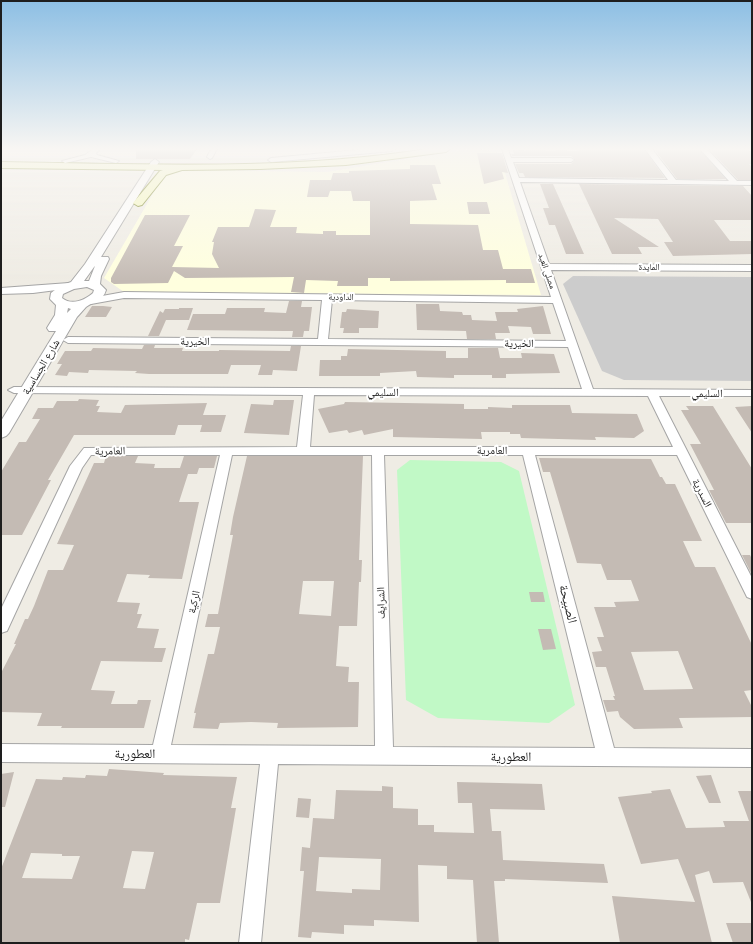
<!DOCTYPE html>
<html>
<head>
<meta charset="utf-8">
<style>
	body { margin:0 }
	#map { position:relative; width:753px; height:944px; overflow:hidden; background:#efece4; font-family:Lato,sans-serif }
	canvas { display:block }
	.frame { position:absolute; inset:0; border:2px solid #1e1e1e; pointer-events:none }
</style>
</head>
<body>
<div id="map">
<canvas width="753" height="944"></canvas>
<div class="frame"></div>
</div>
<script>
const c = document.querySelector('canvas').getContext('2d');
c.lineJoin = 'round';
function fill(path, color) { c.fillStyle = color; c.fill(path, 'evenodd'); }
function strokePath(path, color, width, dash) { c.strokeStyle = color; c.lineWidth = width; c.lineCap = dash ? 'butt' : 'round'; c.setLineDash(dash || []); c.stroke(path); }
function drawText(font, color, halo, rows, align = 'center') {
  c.font = font + ' Lato,"Noto Naskh Arabic",sans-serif'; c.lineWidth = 4; c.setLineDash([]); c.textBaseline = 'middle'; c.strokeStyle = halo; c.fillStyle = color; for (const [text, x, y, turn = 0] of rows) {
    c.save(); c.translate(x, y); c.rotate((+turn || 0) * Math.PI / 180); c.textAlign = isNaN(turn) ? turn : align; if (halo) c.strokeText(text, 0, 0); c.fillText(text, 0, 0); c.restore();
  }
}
fill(new Path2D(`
	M470,149H480L499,153L541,295L124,292L104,278L165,173L174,170L327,172Z`), '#ffffde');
fill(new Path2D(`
	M573,276L752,277V381L624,380L602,371L563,284Z`), '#ccc');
fill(new Path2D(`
	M410,460L501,462L519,471L575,705L549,723L438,718L406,700L397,470Z`), '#c1f9c6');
fill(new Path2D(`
	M136,149H197L190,159H136Z
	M577,149H644L665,178L525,177L523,173H519L515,164H571L575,160L571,156H512L511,154H514L513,150L579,151Z
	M654,149H699L726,179H677Z
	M709,149H744L752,152V164H749L752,167V180H738Z
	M477,153H502L508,173L502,172L504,179L484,184Z
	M410,165H435L441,184H432L437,200L410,201V224L478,225L483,250H498L503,269H531L535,283H506V280L390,281V278H368V286H337L338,281L306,280L304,293L291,292L294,277L185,278L174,271L168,283L114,284L111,282V278L145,215H190L174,246H183L172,267L219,268L212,254L214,242H212L218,227H249L255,209L276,210L270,227H297L296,233L323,234V231H336V235H370V201H353L351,191H330L328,197H307L310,180H331L333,173H349V171L410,169Z
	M540,184H553L584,254H566L555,225H549L547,219L543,208H549Z
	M579,184L743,186L752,196V220H714L730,241H752V254L673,256L664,242H673L658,219L614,218L659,247H638L642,254H612Z
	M467,202H487L490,214H469Z
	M289,301H302L301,307H312L309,331H304L303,337H292L293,331H284L187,330L193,314H225L227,308H265L264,312L286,313Z
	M416,304H439L440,311L462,312L463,315H471L472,320L497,321L495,312H518L517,309L543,306L551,334H533L531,327L508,326L510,333H495L496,339H467L466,331L417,330Z
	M92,306H103L112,307L106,317H85Z
	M179,308H193L189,320H166L159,336H148L160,311L163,313L165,309H179Z
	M347,309L379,311L378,328H359V333H343L344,328H340L342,312H346Z
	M144,345H155L154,348H183L182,351H219V350L290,351L291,346H301L297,371L273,370L272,375H258L261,365H231L228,374H149L135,373L137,371L89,370L88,373L69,372L67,376L55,375L62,364H57L65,351H91L93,348L142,349Z
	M468,348H498L500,358H522L521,353L554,354L560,373L506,374V378H492V375H454V378L417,377L416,371L380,373V376H319L320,360H341V356H347L348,349L446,351V358H468Z
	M79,399L99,400L96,406H100L97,412L121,413L125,405L207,403L203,415H226L221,432H200L202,425H178L175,435H74L48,480H51L22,535H1V472L19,442H26L40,419H32L38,408H53L57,401H78Z
	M274,400H294L289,435L244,433L251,404L273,405Z
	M345,402L464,404V409H488V407L512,408V405H570L572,413L637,414L644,431L634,438L595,437L596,440L521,438L520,434H510V432H481L482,439L393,437V429L364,435L362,430L349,433L347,430L329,433L318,409L344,404Z
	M686,406H713L752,469V523H726L709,490H714L690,444H701L681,410H689Z
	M752,406V433L735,407Z
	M106,456H138L135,463L155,464L154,468H180L184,456H217L214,468H199L197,474H188L179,502H199L182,579L148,578L150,575L127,574L117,602L140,603L137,614H142L137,628L159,629L154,648H166L162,662L101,661L91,690L115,691L111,704H137L138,700H151L144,728H61L62,726H37L42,713L1,712V673L16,644H14L25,619H28L34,606L48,570H63L74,545L57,544L94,463H104Z
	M247,456H363L359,560H362L361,582H359L357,626H339L336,666L349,667L348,682H359L358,727L277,728L278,723L251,722L220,723L218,729L193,728L196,713H194L208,654H214L220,627H205L208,614H218L233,535H230L233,517ZM303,581H334L331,616L299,614Z
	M539,458L651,459L660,477H662L666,484H675L702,541H683L695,567H715L752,645V690L744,691L752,707V717L679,718L683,728L634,729L620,717L618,711L607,712L603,700H615L613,696H615L606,667H596L592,652L602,651L597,637H604L594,607H616L614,602L639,601L631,580H607L601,564L577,563L550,472H543ZM678,651L693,689L644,690L631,652Z
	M742,555H750L752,559V575Z
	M529,592H543L545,602H531Z
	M538,629H551L556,649L543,650Z
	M109,769L164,773L163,775L237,777L231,808H236L220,903H197L189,940L185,939V943H1V869L36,779L62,780L63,777L85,778L86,775L107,776ZM132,851L154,852L145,889L123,888ZM31,853L62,854V856H80L72,879L22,878Z
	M14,772L5,807H1V774Z
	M711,775L721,803H709L696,776Z
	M457,782L542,784L545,810L490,809L492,831H501L503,860L604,864L608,883L505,879V881H494L499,943H477L473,880L447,879V866L418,865L419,922L374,920V926L344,925V934L312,932L311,938L298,937L304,871H300L302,847L310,848L313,818L334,819L336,790L382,791V786L393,787V808L418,809V825H434V832L474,833L472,803H458ZM319,857L381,859L380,890L352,889V893L316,891Z
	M670,789L686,828L725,827L723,821H749L738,791H752V902H751L743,882L713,883L709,871L695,875L712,943H620L612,896L695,902L678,859L641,864L618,797L652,793L651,791Z
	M298,798L311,799L309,818L296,817Z
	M726,923H752V943H733Z`), '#c4bbb4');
const minor = new Path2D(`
	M93,149H100L96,153L97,155L119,161L116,163L91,157L65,163L62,161L85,155Z
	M211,149H217L212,158L210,159L207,157Z
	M368,149H395L392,151L271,162L268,160L271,158Z
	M502,149H508L511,158H571L574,160L571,162H513L519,178L668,180L645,149H652L676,180L729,181L700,149H707L737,181H752V185L520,182L549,264L752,265V271L551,270L593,389L752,390V396H659L752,578V599L747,597L677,455H535L614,748L752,749V767L278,764L261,943H239L260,764L1,762V744L153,745L220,455H91L82,468L7,631L1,633V609L70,466L84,448L297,447L303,395L14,393L8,390L14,387L582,389L568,347L68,343L63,340L68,337L318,339L322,300L124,298L91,304L86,301L91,298L124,292L551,297ZM332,300L553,303L566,341L328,339ZM314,395L648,396L673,447H310ZM232,455H372L375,746L171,745ZM384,455H523L595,748L393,747Z
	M69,283L74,286L72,288L33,293L1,294V288Z`);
const tertiary = new Path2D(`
	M155,159L159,162L101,257H108L109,259L101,276L100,284L106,290C103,301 94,301 86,307C83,310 80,314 77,317L9,433L6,436L1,438V421L56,331H49L47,328L55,315L56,305L50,299L51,293L60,286L71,282L85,264L151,162ZM95,266L89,281H84L94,267ZM87,287L94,290L93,293C85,300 72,306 62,298L63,294L74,289ZM68,308L71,309L67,313Z`);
const secondary = new Path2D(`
	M427,149H450L446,152L346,165L260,169L182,170L166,175L142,205L138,206L133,203L160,171L163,170L1,168V162C143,164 287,171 427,149Z`);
strokePath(minor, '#a5a5a5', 2);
strokePath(tertiary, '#a5a5a5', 2);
strokePath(secondary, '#697505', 2);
fill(minor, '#fff');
fill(tertiary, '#fff');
fill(secondary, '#f6f9b8');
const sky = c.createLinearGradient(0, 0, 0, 281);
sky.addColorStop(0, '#8dbfe4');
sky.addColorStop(0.53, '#f8f6f3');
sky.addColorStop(1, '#f8f6f300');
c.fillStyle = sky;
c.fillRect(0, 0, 753, 281);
drawText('9px', '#1e1e1e', '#fff', [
	["المايدة",649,267],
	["مصلى العيد",547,271,71],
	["الداودية",341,297,1]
]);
drawText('11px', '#1e1e1e', '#fff', [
	["الخيرية",195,341],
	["الخيرية",519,343],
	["شارع الجساسية",41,367,-59],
	["السليمي",383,392],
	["السليمي",707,393],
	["العامرية",492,450],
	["العامرية",110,451,-1],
	["السدرية",702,493,63],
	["الركية",194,602,-78],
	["الشرايف",381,603,-91]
]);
drawText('13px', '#1e1e1e', '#fff', [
	["الصبيحة",568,604,76],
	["العطورية",135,754],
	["العطورية",511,757]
]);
</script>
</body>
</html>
